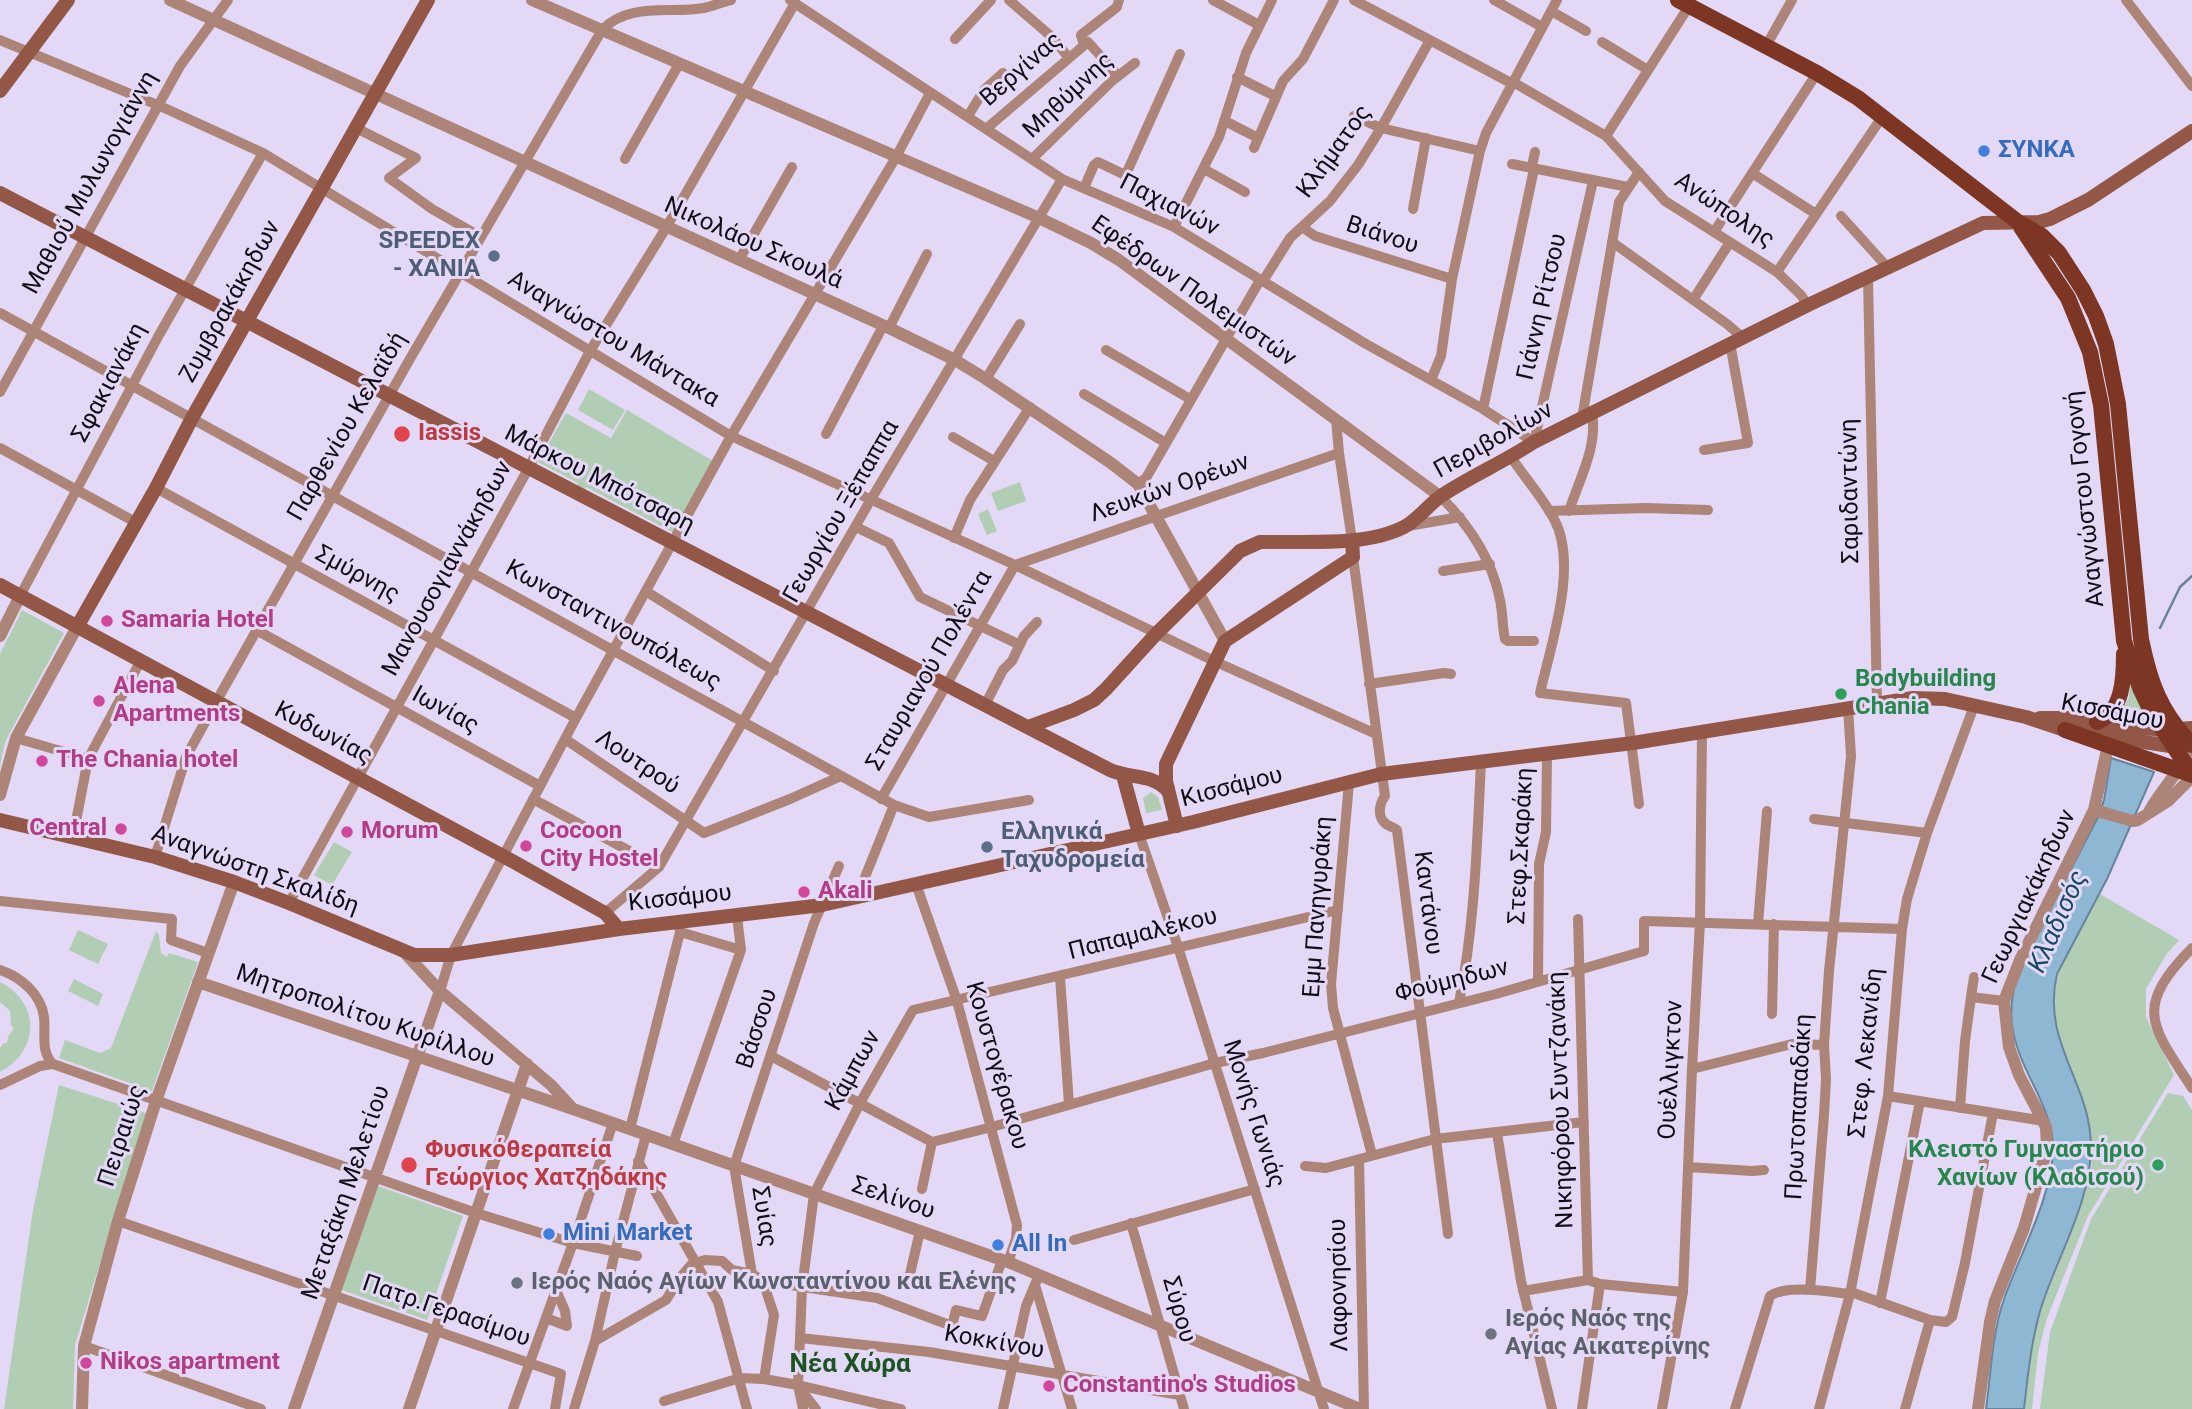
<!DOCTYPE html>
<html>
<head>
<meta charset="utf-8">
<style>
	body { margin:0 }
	canvas { display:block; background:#e3d8f5 }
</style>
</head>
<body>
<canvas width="2192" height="1409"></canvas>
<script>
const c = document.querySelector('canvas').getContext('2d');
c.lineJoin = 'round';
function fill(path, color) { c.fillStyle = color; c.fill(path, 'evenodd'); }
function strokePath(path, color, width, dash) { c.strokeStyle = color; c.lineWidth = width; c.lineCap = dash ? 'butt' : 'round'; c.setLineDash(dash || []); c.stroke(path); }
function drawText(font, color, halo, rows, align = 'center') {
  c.font = font + ' Roboto,sans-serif'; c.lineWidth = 6; c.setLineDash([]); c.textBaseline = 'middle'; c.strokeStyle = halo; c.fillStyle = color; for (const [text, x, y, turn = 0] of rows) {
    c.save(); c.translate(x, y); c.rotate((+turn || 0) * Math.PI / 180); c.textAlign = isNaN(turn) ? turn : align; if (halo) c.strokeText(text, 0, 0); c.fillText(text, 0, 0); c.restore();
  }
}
fill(new Path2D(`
	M589,389L625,410L613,430L578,410Z
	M627,410L713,461L674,533L586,487L584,491L577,487L578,483L538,462L566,413L611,438Z
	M1020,482L1026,501L998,511L991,493Z
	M988,509L997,531L987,535L978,514Z
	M22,610L64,633L5,742L0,767V654Z
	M2130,681H2132L2147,723L2119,719L2129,697Z
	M1151,792L1158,797L1162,810L1146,813L1143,798Z
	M334,842L352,852L332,885L314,875Z
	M2100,894L2179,940L2166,955L2146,989V1017L2174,1075L2088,1216L2047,1318L2038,1353L2032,1409H2025C2029,1374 2031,1338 2043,1305C2059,1260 2081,1216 2091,1169C2104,1107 2048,1052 2055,989C2057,964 2088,918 2100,894Z
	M78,930L108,944L98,964L69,950Z
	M156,931L159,935L161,953L167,957L169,953L198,962L152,1091L59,1058L65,1040L100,1053L111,1048Z
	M74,979L103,994L98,1006L68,991Z
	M0,982C41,1003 40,1051 0,1072V1048L4,1043H7L8,1037L14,1028L11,1026L10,1011L0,1002Z
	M59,1085L146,1113L75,1345L73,1409H4L33,1210Z
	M2168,1093L2183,1096L2192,1110V1409H2040L2050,1332L2091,1219Z
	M375,1185L463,1216L427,1320L339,1289Z`), '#b1ceb4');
const water = new Path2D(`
	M2111,758L2154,772L2107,879L2057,974C2041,1042 2090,1082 2091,1145C2092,1200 2057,1257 2041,1308C2031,1341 2028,1375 2024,1409H1986C1991,1373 1992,1333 2004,1299C2020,1254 2053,1195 2053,1148C2053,1127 2045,1110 2037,1092C2014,1046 2001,1017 2021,966L2099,815L2104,800Z`);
fill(water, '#8db7d3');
strokePath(water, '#68849a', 2);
strokePath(new Path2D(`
	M2160,628L2180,587L2192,576`), '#68849a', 2.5);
strokePath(new Path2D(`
	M790,0L1062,179L1174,227L1366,344L1483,409L1534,442L1593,181
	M1009,0L1053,38L1068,57
	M1213,0L1259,25
	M1354,0L1513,84
	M1494,0L1542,27
	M2126,0L2192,86
	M1551,11L1586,31
	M955,39L991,0
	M0,40L160,106L263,153L731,436L1015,565L1214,661L1376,734
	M1602,42L1648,70
	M1084,45L1081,35L1117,7L1119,0
	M1766,46L1792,0
	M1237,77L1275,96
	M1513,82L1606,136L1665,201L1777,272L1801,295L1808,305
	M968,116L984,90L1003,73
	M1354,116L1381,128L1480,151
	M1225,121L1258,138
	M356,128L416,158L389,178L432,209L481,237
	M987,128L1088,42L1114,71L1113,80
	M1606,136L1689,6
	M1254,148L1283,81L1303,59L1334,0
	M625,159L679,64
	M1032,159L1113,80L1135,63
	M1512,164L1628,187
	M1204,169L1245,192
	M1752,173L1816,214
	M1084,188L1094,165L1098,162L1123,174L1127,172L1180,54
	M1413,209L1426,138
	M1841,216L1888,268
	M1174,227L1219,137L1246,53L1272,0
	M1302,227L1315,236L1452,279
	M1714,232L1817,73
	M1612,242L1727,324L1742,337
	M739,260L792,167
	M1777,272L1882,117
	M1868,279L1877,702
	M1263,281L1290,238L1330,201L1358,165L1381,128L1430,40
	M1693,300L1730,242
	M0,313L894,805L929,817L1029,800
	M889,328L927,254
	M1106,350L1190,399
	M986,379L1020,324
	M1431,380L1441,356L1452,279L1480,151L1486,133L1557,0
	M0,392L180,66L228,0
	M1084,394L1166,443
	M1483,409L1534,169L1532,166L1535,152
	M1582,418L1619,202L1639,172
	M1336,419L1339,453L1352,540
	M826,434L883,326
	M953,437L994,461
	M0,448L137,523
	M1704,450L1748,443L1730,343
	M1511,457C1525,478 1543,498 1554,519C1579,565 1551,644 1540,693L1626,703L1639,804
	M1138,484L1146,478L1260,280
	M156,488L576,718
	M1441,497C1470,526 1492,559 1500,600C1503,613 1502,626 1505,639L1508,641H1534
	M1549,511L1646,508L1708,510
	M1569,511C1579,480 1598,447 1592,413
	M1408,526L1460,517
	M856,527L889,543L920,597L1020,645
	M954,538L970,500L1030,407
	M1353,557L1385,796C1379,804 1377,817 1386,824C1390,827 1394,827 1397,830L1448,1234
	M1015,565L1339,453
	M1443,571L1490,564
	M647,592L774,671
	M20,596L159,335L263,153
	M258,631L540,786
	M1369,684L1444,673L1451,674
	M985,705L1003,670L1012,661L1024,636L1037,622
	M16,738L88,759
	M565,739L704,833L790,799L841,776
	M1349,783L1331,984L1333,1008L1372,1155
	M533,799L659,867
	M881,799L1015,565
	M1814,819L1927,833
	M1139,834L1178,947L1324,1409
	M73,837L88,759L140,662
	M155,857L186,757L216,702L411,357L602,30C629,2 669,14 704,8C713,6 722,2 731,0
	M916,884L957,1001L1017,1225L1016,1239L1008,1262
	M867,895L865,877L894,805
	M0,901L172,919L171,940L208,953
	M289,903L528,469L590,351L666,228L795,3
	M605,913L659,867L870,501L1062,179
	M1578,919L1588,1280
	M1758,924L1767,811
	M680,932L741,950
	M2192,948C2133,1008 2151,1025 2192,1088
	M0,970C21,977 41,994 44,1017C46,1033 40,1052 53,1064
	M1060,977L1069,1104
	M1538,982L1539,864L1546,832L1547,754
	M440,991L451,955L576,718L731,436L896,157L930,93
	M1971,997L1974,977
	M1459,1003C1475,924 1477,843 1481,762
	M1772,1014L1774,924
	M771,1056L932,1142L992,1127L1215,1063L1263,1053L1496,994L1644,951V921L1902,929
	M1692,1069L1792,1044L1824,1045
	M0,1085L40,1066L53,1064L476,1213L573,1243L637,1256
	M1888,1096L2044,1121
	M1960,1108L1965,1041L1971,997L2004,1001
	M630,1129L680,932L679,922
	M1497,1133L1521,1281L1552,1409
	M673,1144L741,950L737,916
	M1359,1159L1364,1409
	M638,1161L718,1302L747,1409
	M1305,1166L1326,1168L1435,1139L1584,1122
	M1688,1167L1752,1171L1764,1170
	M922,1189L932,1142
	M118,1221L561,1374L555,1409
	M1131,1223L1184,1409
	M1074,1240L1255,1189
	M752,1274L734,1166L814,923L839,866
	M910,1274L920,1231
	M763,1281L774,1315L764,1379
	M1035,1285L1072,1409
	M1810,1290L1824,1115L1826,1079L1824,1045L1829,971L1851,756L1848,707
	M1523,1291L1588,1280L1600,1284L1683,1292
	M1851,1292L1930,1320L1946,1322L1952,1317L1965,1263L1993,1113
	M1880,1303L1920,1101
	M546,1318L567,1326L565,1311L556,1290
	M800,1338L929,1352L1180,1395
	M595,1341L666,1300L679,1279L691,1265L696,1263L705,1260L722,1261L732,1270L752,1274L763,1281L877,1298L952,1326L956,1310L982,1316L1002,1260
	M84,1346L261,1409
	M801,1390L816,1409
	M664,1401L740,1378L764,1379L798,1385L901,1409
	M513,1409L573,1243L613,1123
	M574,1409L595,1341L615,1252L646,1135
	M803,1409L798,1385L800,1338L802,1288L814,1194L860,1103L913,1010L1338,910
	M1003,1409L1026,1306L1039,1275
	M1582,1409L1600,1284
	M1662,1409L1683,1292L1692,1069L1700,922L1702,731
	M1735,1409L1770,1296C1787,1284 1830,1292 1850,1294
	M1819,1409L1850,1294L1888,1096L1902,929L1907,899L1927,833L1974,706
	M1905,1409L1930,1320`), '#ad8478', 10);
strokePath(new Path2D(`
	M170,0L889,328L955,360L986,379L1111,463L1138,484L1225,641
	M532,0L1037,217L1091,243L1119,260L1441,497
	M0,636L20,596
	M0,795L16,738L77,627
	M2094,810L2133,821L2138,820L2168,801L2192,777
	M2150,810C2162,789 2179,771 2192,750
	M404,952L440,991L551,1085L573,1109
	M198,982L573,1109L1008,1262L1360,1409
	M82,1409L84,1346L118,1221L156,1101L234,882
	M294,1409L440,991
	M409,1409L527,1064
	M1978,1409L1990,1322L1995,1301L2024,1228L2047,1149L2046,1127L2019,1075L2009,1047L2004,1001L2020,960L2094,810L2108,745`), '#ad8478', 12);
strokePath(new Path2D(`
	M0,91L68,0
	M0,193L1110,770C1130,779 1152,773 1168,791
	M0,585L514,862L605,913L619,929
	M77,627L156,488L192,418L428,0
	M2040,718H2067L2162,730L2192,728
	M1028,727L1074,710L1094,700L1106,689L1156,634L1240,551L1260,542C1303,541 1365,547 1404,527C1418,520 1428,505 1441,496C1471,476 1504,462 1534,442L1808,305L1983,223L2039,222L2050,219L2088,200L2192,131
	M1124,779L1139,834
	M0,820L155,857L234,882L289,903L414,955H451L619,929L822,905L1193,822L1381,774L1633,743L1913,698L1945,699L2026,717L2065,730L2183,748
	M1177,826L1166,781V764L1225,641L1353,557L1352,540`), '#925747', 14);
strokePath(new Path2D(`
	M1678,0L1817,73L1858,98L2018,222L2042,236L2059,253L2083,290L2096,316L2106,344L2118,404L2141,639C2150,683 2160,711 2192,745
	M2021,227L2068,298L2090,352L2101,405L2124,641L2140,688L2153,715L2192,774
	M2097,722C2123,712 2124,678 2124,654
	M2065,730L2192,775`), '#7d3624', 16);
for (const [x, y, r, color] of [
	[1984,151,7,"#3f7fe0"],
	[494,256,7,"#5c6f8a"],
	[402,434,9,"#e0444e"],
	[107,621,7,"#d1479c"],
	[1841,694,7,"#2e9e5b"],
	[99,701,7,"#d1479c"],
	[42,761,7,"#d1479c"],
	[121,829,7,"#d1479c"],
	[347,832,7,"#d1479c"],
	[526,846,7,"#d1479c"],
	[987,847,7,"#5c6f8a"],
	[804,892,7,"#d1479c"],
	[409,1165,9,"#e0444e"],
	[2158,1165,7,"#2e9e5b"],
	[549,1234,7,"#3f7fe0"],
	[998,1245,7,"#3f7fe0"],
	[517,1283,7,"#6b7280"],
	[1491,1334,7,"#6b7280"],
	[86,1363,7,"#d1479c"],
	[1049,1386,7,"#d1479c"]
]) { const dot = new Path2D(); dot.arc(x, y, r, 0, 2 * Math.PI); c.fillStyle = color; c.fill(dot); strokePath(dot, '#e3d8f5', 2.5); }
drawText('24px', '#110d16', '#e3d8f5', [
	["Βεργίνας",1022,70,-41],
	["Μηθύμνης",1069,96,-43],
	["Κλήματος",1335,152,-54],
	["Μαθιού Μυλωνογιάννη",91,183,-61],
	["Παχιανών",1169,206,27],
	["Ανώπολης",1724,211,34],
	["Βιάνου",1382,236,18],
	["Νικολάου Σκουλά",753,244,24],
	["Εφέδρων Πολεμιστών",1193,292,35],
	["Ζυμβρακάκηδων",231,302,-61],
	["Γιάννη Ρίτσου",1543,307,-77],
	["Αναγνώστου Μάντακα",613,340,31],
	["Σφακιανάκη",110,383,-62],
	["Παρθενίου Κελαϊδή",348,427,-60],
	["Περιβολίων",1494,441,-29],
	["Μάρκου Μπότσαρη",599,480,27],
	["Λευκών Ορέων",1170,489,-19],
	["Σαριδαντώνη",1851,491,-91],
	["Αναγνώστου Γογονή",2086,499,-96],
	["Γεωργίου Ξέπαππα",842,512,-60],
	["Μανουσογιαννάκηδων",448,569,-61],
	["Σμύρνης",357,575,29],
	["Κωνσταντινουπόλεως",613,626,29],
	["Σταυριανού Πολέντα",930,671,-60],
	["Ιωνίας",445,711,29],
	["Κισσάμου",2112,713,11],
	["Κυδωνίας",323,734,28],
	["Λουτρού",637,763,34],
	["Κισσάμου",1232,788,-14],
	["Στεφ.Σκαράκη",1522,846,-87],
	["Αναγνώστη Σκαλίδη",255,871,20],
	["Γεωργιακάκηδων",2030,897,-65],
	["Κισσάμου",680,899,-6],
	["Καντάνου",1427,903,83],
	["Εμμ Πανηγυράκη",1319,907,-86],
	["Παπαμαλέκου",1143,935,-14],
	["Φούμηδων",1452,982,-14],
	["Μητροπολίτου Κυρίλλου",365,1017,19],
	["Βάσσου",758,1029,-72],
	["Στεφ. Λεκανίδη",1867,1053,-84],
	["Κουστογέρακου",996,1066,74],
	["Ουέλλιγκτον",1672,1070,-87],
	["Κάμπων",854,1071,-61],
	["Νικηφόρου Συντζανάκη",1562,1100,-92],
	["Πρωτοπαπαδάκη",1800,1107,-87],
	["Μονής Γωνιάς",1253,1114,72],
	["Πειραιώς",123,1136,-72],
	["Μεταξάκη Μελετίου",347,1193,-71],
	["Σελίνου",893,1199,19],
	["Συίας",763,1217,81],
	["Λαφονησίου",1340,1285,-91],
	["Σύρου",1178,1310,74],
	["Πατρ.Γερασίμου",446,1312,19],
	["Κοκκίνου",994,1343,10]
]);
drawText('bold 24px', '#366cbe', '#e3d8f5', [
	["ΣΥΝΚΑ",1998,151],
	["Mini Market",563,1234],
	["All In",1012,1245]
], 'left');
drawText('bold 24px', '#4e5e75', '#e3d8f5', [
	["SPEEDEX",480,242],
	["- ΧΑΝΙΑ",480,270],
	["Ελληνικά",1001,833,"left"],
	["Ταχυδρομεία",1001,861,"left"]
], 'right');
drawText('bold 24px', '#be3a42', '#e3d8f5', [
	["Iassis",418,434],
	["Φυσικόθεραπεία",425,1151],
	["Γεώργιος Χατζηδάκης",425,1179]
], 'left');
drawText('bold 24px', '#b23c85', '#e3d8f5', [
	["Samaria Hotel",121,621],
	["Alena",113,687],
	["Apartments",113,715],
	["The Chania hotel",56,761],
	["Central",107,829,"right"],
	["Morum",361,832],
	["Cocoon",540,832],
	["City Hostel",540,860],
	["Akali",818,892],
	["Nikos apartment",100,1363],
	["Constantino's Studios",1063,1386]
], 'left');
drawText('bold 24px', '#27864d', '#e3d8f5', [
	["Bodybuilding",1855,680],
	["Chania",1855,708],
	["Κλειστό Γυμναστήριο",2144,1151,"right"],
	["Χανίων (Κλαδισού)",2144,1179,"right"]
], 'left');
drawText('bold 24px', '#5b616d', '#e3d8f5', [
	["Ιερός Ναός Αγίων Κωνσταντίνου και Ελένης",531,1283],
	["Ιερός Ναός της",1505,1320],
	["Αγίας Αικατερίνης",1505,1348]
], 'left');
drawText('italic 26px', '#164966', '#e3d8f5', [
	["Κλαδισός",2059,922,-66]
]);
drawText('bold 26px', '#1c5523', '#e3d8f5', [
	["Νέα Χώρα",850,1365]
]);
</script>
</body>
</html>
